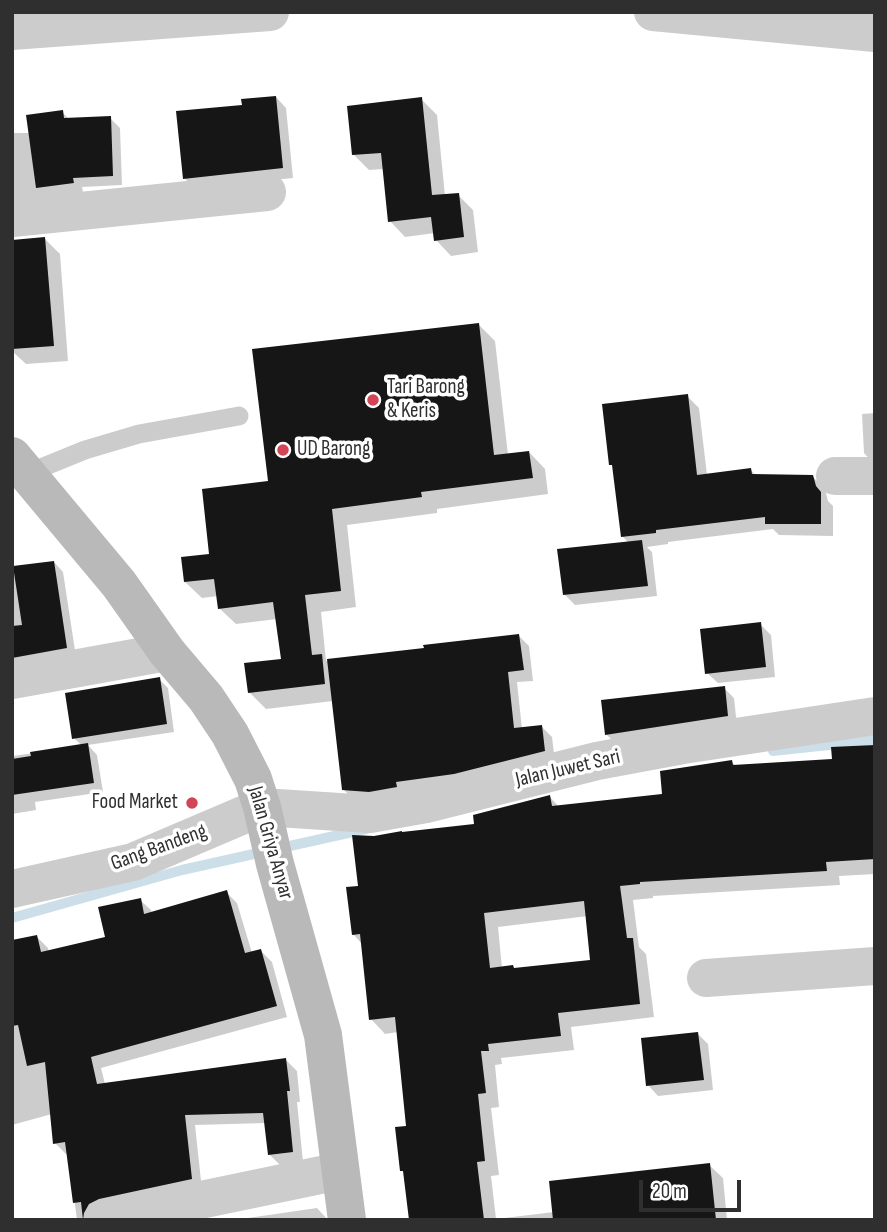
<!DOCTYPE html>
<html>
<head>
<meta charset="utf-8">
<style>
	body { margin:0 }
	#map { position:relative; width:887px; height:1232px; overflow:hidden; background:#fff; font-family:"Sofia Sans Condensed",sans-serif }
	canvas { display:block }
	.frame { position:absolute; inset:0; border:14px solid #2f2f2f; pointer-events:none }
	.scale { position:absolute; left:639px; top:1180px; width:102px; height:32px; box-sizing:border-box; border:4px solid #2f2f2f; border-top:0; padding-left:9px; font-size:21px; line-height:24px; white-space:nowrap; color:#2f2f2f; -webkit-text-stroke:5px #fff; paint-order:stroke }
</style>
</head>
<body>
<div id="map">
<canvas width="887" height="1232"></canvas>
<div class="frame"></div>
<div class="scale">20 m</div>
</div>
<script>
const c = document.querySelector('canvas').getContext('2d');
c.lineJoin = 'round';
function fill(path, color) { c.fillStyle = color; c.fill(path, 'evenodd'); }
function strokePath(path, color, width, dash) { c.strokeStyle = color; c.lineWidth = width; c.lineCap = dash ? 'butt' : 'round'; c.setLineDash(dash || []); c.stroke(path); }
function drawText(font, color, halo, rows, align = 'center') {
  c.font = font + ' "Sofia Sans Condensed",sans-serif'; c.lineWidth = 7; c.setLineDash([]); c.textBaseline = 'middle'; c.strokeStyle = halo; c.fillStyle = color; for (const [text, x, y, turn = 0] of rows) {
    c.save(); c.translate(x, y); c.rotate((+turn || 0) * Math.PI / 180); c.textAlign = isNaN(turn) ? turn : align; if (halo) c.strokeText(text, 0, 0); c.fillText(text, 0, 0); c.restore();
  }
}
fill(new Path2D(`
	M276,97L286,108L293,178L195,188L184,178Z
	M421,99L437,115L445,196L458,195L473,210L478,252L451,256L436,240L435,233L405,237L390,221L384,169L369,170L353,154Z
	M62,112L70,120L110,118L120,128L122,185L82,187L83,192L12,203V133H30Z
	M45,239L60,254L68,361L26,364L12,351V241Z
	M478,324L495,341L508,455L529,452L545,469L548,494L437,509V513L347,525L356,607L321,612L326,661L425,650L519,636L529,646L533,681L517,682L522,729L542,727L552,737L555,762L354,800L343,789L333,701L266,709L249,692L282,660L277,619L236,624L219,608L218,596L202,598L185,582L211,555L270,483Z
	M687,396L699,408L707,475L751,470L756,476L813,477L825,489L828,501L833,506V536L779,535L773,529L668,542V544L647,547L652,552L657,596L575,605L564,594L629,543L622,536L614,467L611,464Z
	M875,413V464H874L864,453L862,414Z
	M54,562L63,572L76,657L12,670V568Z
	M760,624L771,635L775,677L718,683L707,673Z
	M159,679L168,688L174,732L88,745L97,755L103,792L35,802L36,810L12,814V754L13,756L82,746L74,738Z
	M724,688L734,698L737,726L617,745L606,734Z
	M875,747V874L839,876L840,885L653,896V898L633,900L639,947L646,954L654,1017L571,1027L574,1050L501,1058L502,1064L495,1065L499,1107L491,1108L499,1175L491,1176L496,1219L554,1212L709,1165L723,1178L727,1220H410L405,1174L402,1170L408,1128L398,1032L385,1034L371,1019L362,944L353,934L360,888L374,837L476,825L550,797L559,807L663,795L732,762L737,767L834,761ZM588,916L592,962L515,970L502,968L498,927Z
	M226,892L237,903L252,953L261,951L272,962L287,1017L101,1068L105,1084L286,1060L297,1071L300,1102H297L303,1162L280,1165L269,1154L266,1123L195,1125L202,1190L97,1220H77L68,1154H66L55,1143L52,1114L12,1125V992L37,937L48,948L49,952L107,938L140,900L151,910L152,914Z
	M698,1034L708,1044L713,1090L658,1096L648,1085Z
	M317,1208L328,1220H234Z`), '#0003');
strokePath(new Path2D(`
	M773,751L875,740
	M12,918L182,870L366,829`), '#ccdee8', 10);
fill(new Path2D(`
	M276,96L283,168L183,179L176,111L242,105L241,99Z
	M422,97L432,195L459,193L464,237L434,241L431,217L388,222L381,153L352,155L347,106Z
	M63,110L64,118L111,116L113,176L73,178L74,183L36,188L26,115Z
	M45,237L54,346L12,349V240Z
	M479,323L494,455L529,451L533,478L421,492L422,497L332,509L341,591L305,595L312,655L322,654L325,684L248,693L244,663L281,659L273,602L218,609L214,579L184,582L181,557L209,554L202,489L268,481L252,349Z
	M688,394L697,475L751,468L752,474L813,475L816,486L821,492V524H765V517L656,530V533L621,537L612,465H609L602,404Z
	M642,540L648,586L563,595L557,549Z
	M54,561L67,648L12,658V626L22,625L13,566Z
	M761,622L766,667L705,674L700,629Z
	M519,634L524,670L508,672L514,728L542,725L545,751L454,774L396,782L397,787L369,792L342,790L327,659L424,648L423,645Z
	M160,677L167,724L72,739L65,693Z
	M725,686L728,716L605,735L601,700Z
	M88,743L94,783L12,795V759L31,756L30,752Z
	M875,745V859L826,862L827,871L640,882V884L620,886L627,938H633L640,1004L558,1013L561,1036L488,1044L489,1051H481L486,1093L478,1094L485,1161L477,1162L484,1220H409L403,1171H400L395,1127L406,1126L395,1017L369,1020L360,934L352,935L346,887L358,886L352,835L374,836L402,831V832L474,824L473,815L550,795L552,806L662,794L660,771L732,760L733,765L832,759L831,747ZM584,901L590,960L514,968L513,965L490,968L484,913Z
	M227,890L245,953L261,949L277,1006L91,1057L97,1084L286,1058L290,1091H287L293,1152L268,1155L263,1113L185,1115L192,1179L99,1199L89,1204L84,1213L83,1220L81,1202L73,1203L65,1142L53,1144L45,1062L27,1066L18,1025L12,1026V940L37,935L41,952L105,937L98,907L141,898L144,914Z
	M698,1032L704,1080L646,1086L641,1038Z
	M710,1163L716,1220H553L549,1181Z`), '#161616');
strokePath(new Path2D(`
	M26,474L85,450L139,434L239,416`), '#ccc', 19);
strokePath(new Path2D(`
	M653,12L875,33
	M12,31L270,12
	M12,218L267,192
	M835,476H875
	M12,680L167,652
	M12,889L133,862L262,807L370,814L426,804L597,761L683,745L875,716
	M706,978L875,966
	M104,1220L340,1171`), '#ccc', 38);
strokePath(new Path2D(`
	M12,456L119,584L167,652L206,698L230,734L253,779L262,807L275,864L323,1035L347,1220`), '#b9b9b9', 38);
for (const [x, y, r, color] of [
	[373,400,7,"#d14556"],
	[283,450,7,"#d14556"],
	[192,803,7,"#d14556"]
]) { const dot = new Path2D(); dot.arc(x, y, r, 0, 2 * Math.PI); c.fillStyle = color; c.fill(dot); strokePath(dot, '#fff', 2.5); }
drawText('21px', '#2f2f2f', '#fff', [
	["Tari Barong",387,388],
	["& Keris",387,412],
	["UD Barong",297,450],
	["Food Market",178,803,"right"]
], 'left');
drawText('21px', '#2f2f2f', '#fff', [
	["Jalan Juwet Sari",568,769,-13],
	["Jalan Griya Anyar",270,843,74],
	["Gang Bandeng",159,848,-20]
]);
</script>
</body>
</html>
